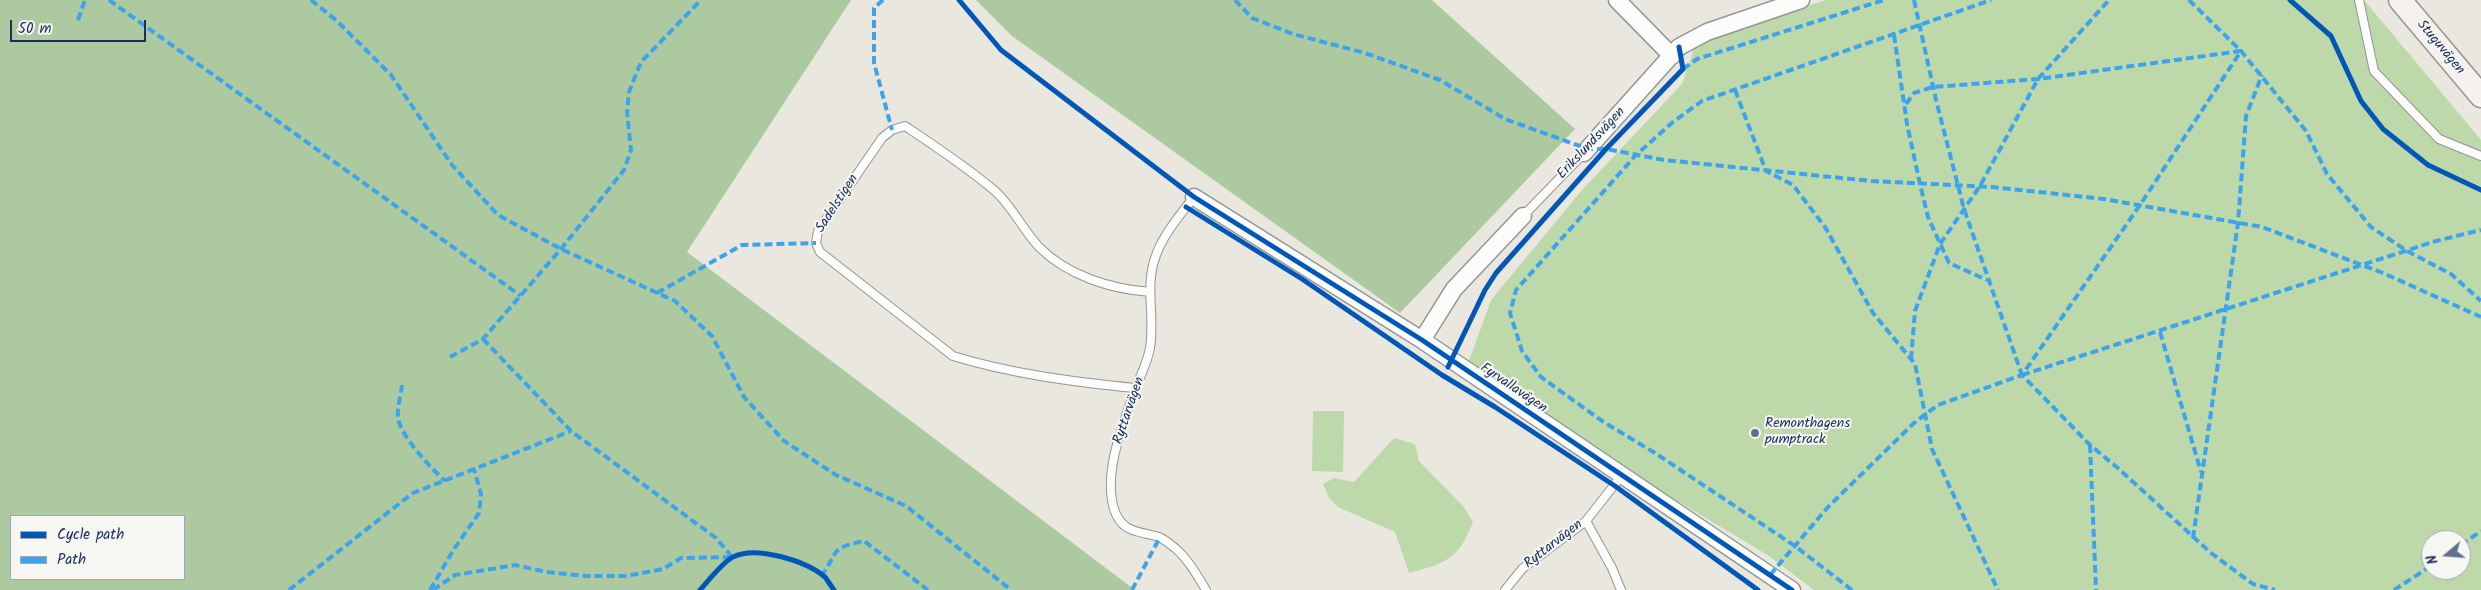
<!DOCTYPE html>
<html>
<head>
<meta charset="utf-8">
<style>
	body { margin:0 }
	#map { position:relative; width:2481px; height:590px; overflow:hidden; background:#eae8de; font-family:Kalam,sans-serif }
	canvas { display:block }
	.legend { position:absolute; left:10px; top:515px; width:175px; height:65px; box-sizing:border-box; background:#f6f6f2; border:1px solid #9ea6b7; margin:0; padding:6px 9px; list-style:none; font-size:15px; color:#1b2f5e }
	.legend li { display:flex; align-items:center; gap:10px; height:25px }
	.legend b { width:25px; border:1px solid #9ea6b7 }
	.north { position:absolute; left:2421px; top:530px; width:50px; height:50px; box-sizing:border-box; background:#f6f6f2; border:1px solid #9ea6b7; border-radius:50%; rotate:252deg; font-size:14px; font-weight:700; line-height:20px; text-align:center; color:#1b2f5e }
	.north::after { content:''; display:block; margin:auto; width:18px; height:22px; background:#63708b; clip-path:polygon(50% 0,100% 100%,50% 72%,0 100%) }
	.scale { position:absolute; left:10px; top:20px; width:136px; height:22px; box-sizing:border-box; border:2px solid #1b2f5e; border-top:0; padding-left:6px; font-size:15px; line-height:18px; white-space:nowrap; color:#1b2f5e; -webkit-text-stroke:4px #f6f6f2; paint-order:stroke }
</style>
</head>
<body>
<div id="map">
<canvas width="2481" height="590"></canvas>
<ul class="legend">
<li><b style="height:6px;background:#0057b8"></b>Cycle path</li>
<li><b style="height:6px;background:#3da3ed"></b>Path</li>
</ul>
<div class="north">N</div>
<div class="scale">50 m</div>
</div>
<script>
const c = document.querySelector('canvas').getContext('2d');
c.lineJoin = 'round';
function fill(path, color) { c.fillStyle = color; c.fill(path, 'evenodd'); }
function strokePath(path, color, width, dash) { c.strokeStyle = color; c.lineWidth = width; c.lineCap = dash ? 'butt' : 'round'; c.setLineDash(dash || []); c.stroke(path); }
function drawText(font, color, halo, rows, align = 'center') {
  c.font = font + ' Kalam,sans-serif'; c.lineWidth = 4; c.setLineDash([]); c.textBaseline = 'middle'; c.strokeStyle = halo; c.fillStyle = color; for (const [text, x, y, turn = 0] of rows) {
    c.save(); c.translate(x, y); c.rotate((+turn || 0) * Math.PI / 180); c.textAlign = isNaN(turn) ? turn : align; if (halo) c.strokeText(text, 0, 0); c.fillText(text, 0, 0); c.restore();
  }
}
fill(new Path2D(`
	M1826,0H2364L2481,140V590H1814L1769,556L1626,470L1469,361L1491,300L1582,190L1682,84L1697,40ZM2431,540H2461V570H2431Z
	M1313,411H1344L1343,472L1312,471Z
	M1394,438L1415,444L1419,461L1463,506L1473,522C1458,560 1446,563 1409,573L1395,532L1338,507L1329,498L1323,484L1334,478L1354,482Z`), '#bdd9a9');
fill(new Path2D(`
	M0,0H851L687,252L1135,590H0ZM11,516H184V579H11Z
	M976,0H1432L1575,129L1400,313L1012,36Z`), '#acc99f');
const lane = new Path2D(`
	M2359,0L2374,71L2439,139L2481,156
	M1194,197C1180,215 1162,236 1155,258C1145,287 1155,318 1150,348C1147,364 1140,376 1135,390C1123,425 1103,472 1114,509C1122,534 1140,531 1159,537C1164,539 1170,544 1175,548C1188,559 1197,575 1206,590
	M1523,216L1584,153
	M1135,388C1074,382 1012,374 953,356L820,252L816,243L818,231L882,138L892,130L905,126C935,146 967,167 995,191C1012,206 1023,230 1039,247C1068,276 1111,289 1150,292
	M1586,521L1612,568L1621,590
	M1505,590L1523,568L1586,521L1622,475`);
const street = new Path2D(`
	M1617,0L1672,56
	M1584,153L1679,47L1707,32L1801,0
	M1194,197L1422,340L1792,590
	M1422,340L1454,289L1523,216`);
const secondary = new Path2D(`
	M2400,0L2481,96`);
strokePath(lane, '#939698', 10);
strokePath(street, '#939698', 19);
strokePath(secondary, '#939698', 25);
strokePath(lane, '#fcfcfa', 8);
strokePath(street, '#fcfcfa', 16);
strokePath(secondary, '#f5f1ec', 22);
strokePath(new Path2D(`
	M109,0L521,296
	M311,0L337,21L391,75L452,165L498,215L561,249L675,301L712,336L744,397L784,441L836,475L906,506L1011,590
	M883,0L874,8V63L892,130
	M1235,0L1252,18L1293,34L1365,53L1440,80L1505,119L1588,149H1606L1664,160L1871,181L1992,187L2104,199L2262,227L2383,273L2481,317
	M1914,0L1936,100L1964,209L2022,375
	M2189,0L2241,51L2306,131L2327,174L2371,227L2407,251L2451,274L2481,301
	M78,20L85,0
	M1894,35L1907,124L1920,184L1928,217L1949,263L1987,280
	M1683,69L1697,59L1884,0
	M1735,90L1766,171L1793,185L1825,227L1873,313L1915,364L1932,449L1998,590
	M1906,104L1914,93L1933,87L2038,79L2241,51L2140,205L2022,375
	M657,293L742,245L816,243
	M2160,332L2201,472
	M483,339L571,431L716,538L732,557
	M450,357L483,339L561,249L624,170L631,150L627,112L629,92L641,62L701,0
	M1911,359L1915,311L1940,244L1980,186L2038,79L2109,0
	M2022,375L2436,241L2481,230
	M402,385C401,395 397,407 398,417C399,435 432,469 445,481
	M2090,445L2096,590
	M2193,538L2238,223L2246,116L2262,75
	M2461,545L2481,531
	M1770,575L1828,507L1914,423L1938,405L2022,375L2090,445L2119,469L2211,553L2253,584L2275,590
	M821,576C828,568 833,555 837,551C843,545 855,543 864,541L928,590
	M289,590L413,493L571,431
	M430,590L454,549L479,513L481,494L474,469
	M433,590L455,575L515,565L546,572L585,576H626L663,569L681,558L732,557
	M1132,590L1160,537
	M1852,590L1795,546L1655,453L1602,421L1541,377L1522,351L1510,313L1516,290L1636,155L1673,122L1702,101L1991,0
	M2394,590L2431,566`), '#3da3ed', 4, [8, 4]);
strokePath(new Path2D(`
	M959,0L1001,50L1194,197L1422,340L1792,590
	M2290,0L2331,36L2361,101L2383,129L2428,165L2481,190
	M1186,207L1302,279L1442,375L1495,407L1615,486L1758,590
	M1448,367L1485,290L1496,273L1606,149L1683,69L1679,47
	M700,590C707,582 724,561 733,557C756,545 806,561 825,577C828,581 831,586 834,590`), '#0057b8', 5);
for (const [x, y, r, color] of [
	[1755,433,5,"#63708b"]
]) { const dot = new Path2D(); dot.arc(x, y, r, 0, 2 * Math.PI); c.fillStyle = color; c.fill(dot); strokePath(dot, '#f6f6f2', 2); }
drawText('14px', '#1b2f5e', '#f6f6f2', [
	["Stuguvägen",2440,48,50],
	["Erikslundsvägen",1592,144,-47],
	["Sadelstigen",838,204,-57],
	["Fyrvallavägen",1513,389,34],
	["Ryttarvägen",1130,411,-71],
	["Ryttarvägen",1554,545,-38]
]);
drawText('14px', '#1b2f5e', '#f6f6f2', [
	["Remonthagens",1765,425],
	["pumptrack",1765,441]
], 'left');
</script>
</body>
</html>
